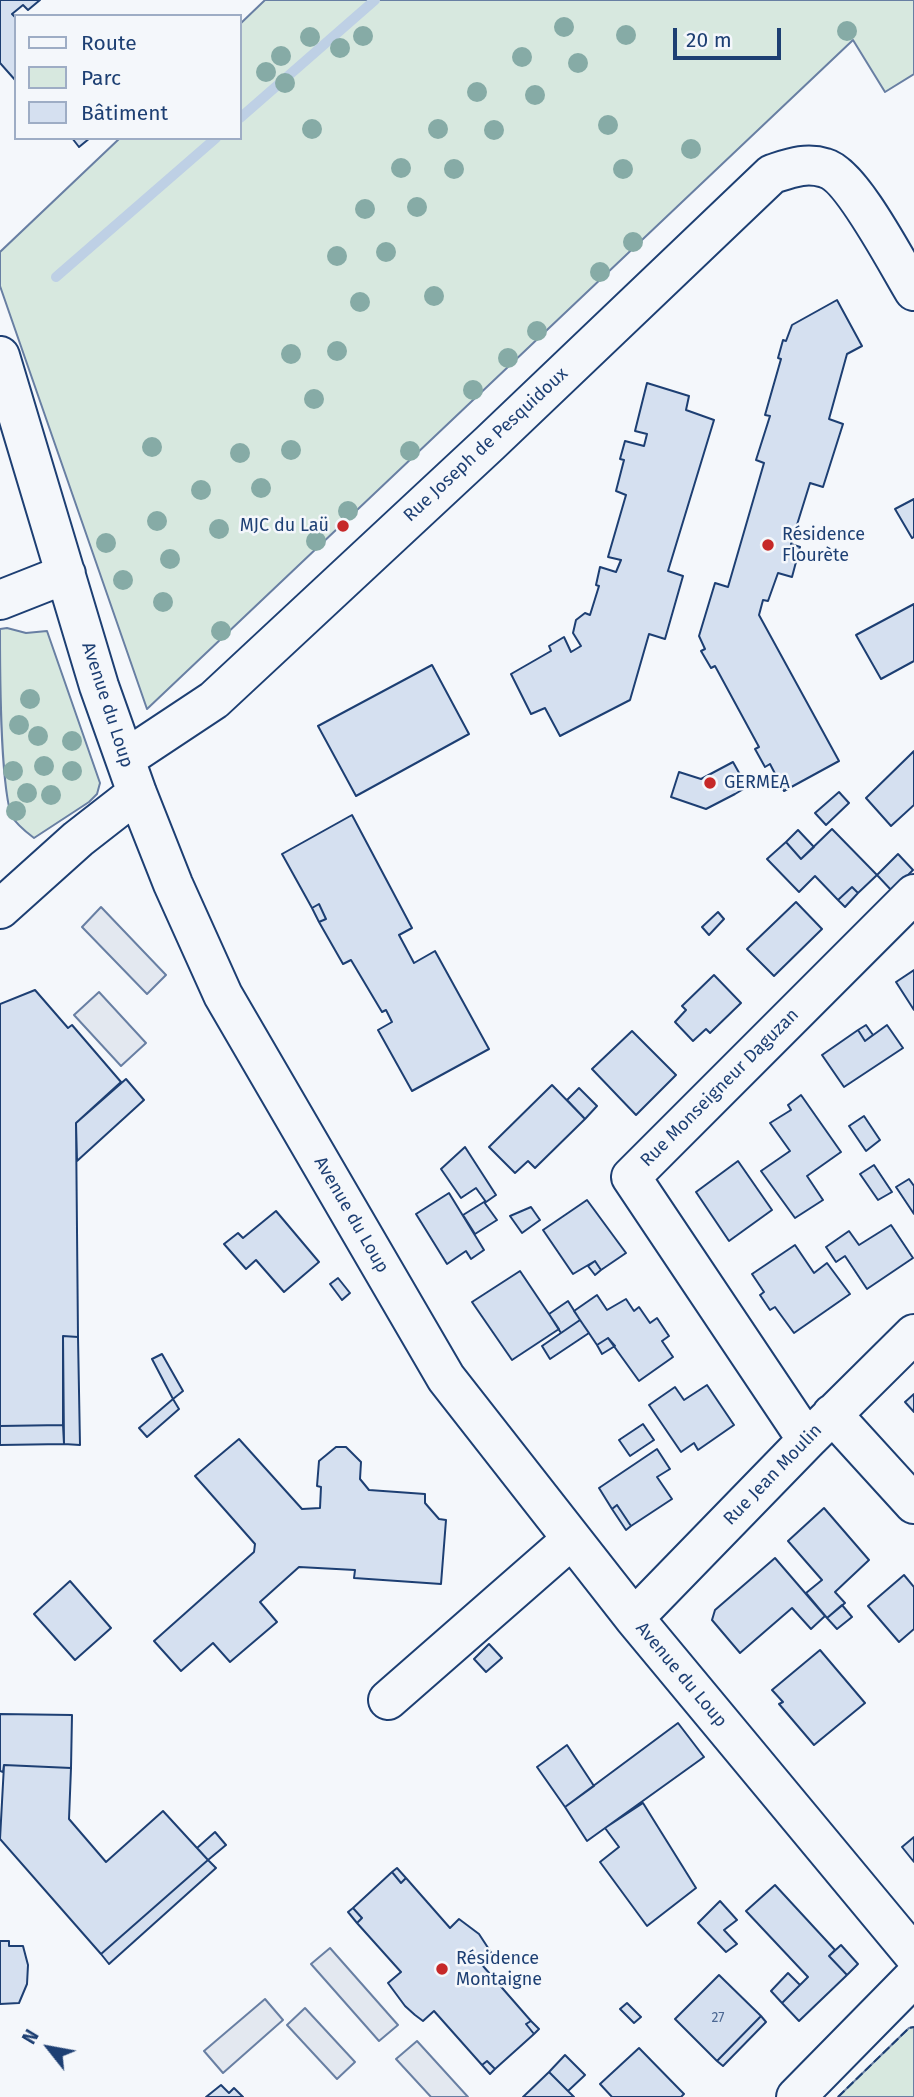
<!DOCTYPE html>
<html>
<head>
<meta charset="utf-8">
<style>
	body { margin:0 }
	#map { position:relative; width:914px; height:2097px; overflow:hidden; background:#f4f7fb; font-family:"Fira Sans",sans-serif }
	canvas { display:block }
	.legend { position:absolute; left:14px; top:14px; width:228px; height:126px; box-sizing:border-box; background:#f4f7fb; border:2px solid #9eadc5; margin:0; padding:9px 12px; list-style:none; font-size:21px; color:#1d3f73 }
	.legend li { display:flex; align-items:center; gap:14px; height:35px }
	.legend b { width:35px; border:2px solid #9eadc5 }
	.north { position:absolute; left:14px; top:2013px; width:70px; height:70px; -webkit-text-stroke:5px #f4f7fb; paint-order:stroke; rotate:301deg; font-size:19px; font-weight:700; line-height:28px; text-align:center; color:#1d3f73 }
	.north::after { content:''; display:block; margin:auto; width:24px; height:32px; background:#1d3f73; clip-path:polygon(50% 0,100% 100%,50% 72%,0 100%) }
	.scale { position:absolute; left:673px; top:28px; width:108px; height:32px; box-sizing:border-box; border:4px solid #1d3f73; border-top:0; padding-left:9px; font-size:21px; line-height:24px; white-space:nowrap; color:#1d3f73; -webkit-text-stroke:5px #f4f7fb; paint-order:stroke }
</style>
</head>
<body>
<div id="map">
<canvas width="914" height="2097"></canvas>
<ul class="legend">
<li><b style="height:9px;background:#f4f7fb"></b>Route</li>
<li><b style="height:19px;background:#d7e8df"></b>Parc</li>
<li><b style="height:19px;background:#d5e0f0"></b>Bâtiment</li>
</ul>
<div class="north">N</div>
<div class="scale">20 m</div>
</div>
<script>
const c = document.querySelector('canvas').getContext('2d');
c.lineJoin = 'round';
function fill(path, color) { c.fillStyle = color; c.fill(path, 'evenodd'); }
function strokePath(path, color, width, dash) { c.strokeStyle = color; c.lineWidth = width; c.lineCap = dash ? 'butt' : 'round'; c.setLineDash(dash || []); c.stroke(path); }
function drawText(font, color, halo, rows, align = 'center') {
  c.font = font + ' "Fira Sans",sans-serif'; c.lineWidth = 5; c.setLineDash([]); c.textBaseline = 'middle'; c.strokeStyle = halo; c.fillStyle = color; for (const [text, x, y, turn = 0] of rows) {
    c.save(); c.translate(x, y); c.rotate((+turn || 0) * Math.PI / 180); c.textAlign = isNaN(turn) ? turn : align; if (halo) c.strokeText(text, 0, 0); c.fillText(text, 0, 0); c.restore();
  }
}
const green = new Path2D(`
	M265,0H914V74L885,92L853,40L147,709L0,286V252L120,138H240V24Z
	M7,628L26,633L47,631L100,783L97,794L89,802L34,838C26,832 16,824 11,815C0,777 0,675 0,629Z
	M914,2027V2097H838L909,2028Z`);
fill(green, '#d7e8df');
strokePath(green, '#687fa3', 2);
const parking = new Path2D(`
	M101,907L166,975L147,994L82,927Z
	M99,992L146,1043L121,1066L74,1015Z
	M330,1948L398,2025L379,2041L311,1964Z
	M265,1999L283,2020L223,2073L204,2051Z
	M305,2008L355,2062L337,2079L287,2025Z
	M417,2041L468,2097H431L396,2059Z`);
fill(parking, '#e3e8f0');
strokePath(parking, '#687fa3', 2);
strokePath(new Path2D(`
	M240,118L375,0
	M56,277L216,138`), '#bed0e5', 10);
const building = new Path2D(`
	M0,0H40L28,10L23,5L12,14L16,18V81L0,63Z
	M72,138H90L79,147Z
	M837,300L862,346L847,354L829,419L843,424L823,487L810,483L791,544L800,547L792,577L778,573L768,601L763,600L759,615L839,761L784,791L770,764L765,767L755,749L759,747L715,666L711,668L701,651L705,649L699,636L715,583L728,587L764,463L756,460L770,416L765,415L781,359L778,358L783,340L786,341L792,325Z
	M647,383L689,396L686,410L714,420L668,571L683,576L665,639L649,634L630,700L560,736L545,708L531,714L511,674L551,651L549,646L564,637L571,652L581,646L573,633L576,620L585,613L590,615L599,586L596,585L600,567L616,572L621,560L608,557L626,495L616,491L624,460L620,459L625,441L644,446L647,434L635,431Z
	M914,499V537L912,538L895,509Z
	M914,604V661L881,679L856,635Z
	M432,665L469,734L356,796L318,726Z
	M914,751V805L891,826L866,798Z
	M733,762L747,787L735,794L706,809L671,797L679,772L701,779Z
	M839,792L849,803L826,825L815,813Z
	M352,815L412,928L399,935L414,963L435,951L489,1049L412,1091L378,1030L392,1022L386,1010L382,1012L351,960L343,964L319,922L326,919L319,904L312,908L282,854Z
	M832,829L877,875L858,893L852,887L838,900L815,876L799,892L767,859L786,842L801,859Z
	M798,830L814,847L801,859L786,842Z
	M898,854L913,870L892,891L877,875Z
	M852,887L858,893L845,907L838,900Z
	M796,902L822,929L774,976L747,949Z
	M319,904L326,919L319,922L312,908Z
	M718,912L724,919L709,935L702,927Z
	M914,970V1010L896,982Z
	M714,975L741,1003L710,1033L706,1029L693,1041L675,1022L686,1010L682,1006Z
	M35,990L68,1028L72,1025L121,1082L76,1123L78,1337L63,1336V1425L0,1426V1004Z
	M866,1025L873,1035L865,1041L858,1030Z
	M887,1025L903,1048L844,1087L822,1055L858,1030L865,1041Z
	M632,1031L676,1075L636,1115L592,1069Z
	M126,1079L144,1100L77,1161L76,1123Z
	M552,1085L585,1119L535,1168L528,1161L515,1173L489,1147Z
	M579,1088L597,1106L585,1119L567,1100Z
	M801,1095L841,1152L807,1176L823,1200L795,1218L761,1171L790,1151L770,1123L791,1110L788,1105Z
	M864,1116L880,1140L866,1151L849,1126Z
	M465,1147L496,1195L486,1202L476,1188L461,1198L441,1169Z
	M738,1161L772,1210L729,1241L696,1192Z
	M874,1165L892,1192L878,1200L860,1174Z
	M909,1179L914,1186V1214L896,1187Z
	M449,1193L484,1250L471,1259L466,1251L447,1264L416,1214Z
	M587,1200L626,1253L601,1270L595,1261L573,1274L543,1230Z
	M484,1202L497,1220L475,1234L463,1215Z
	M531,1207L540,1220L522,1233L510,1216Z
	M276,1211L319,1262L284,1292L256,1260L246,1269L224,1244L238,1233L243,1238Z
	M891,1225L913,1258L867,1289L845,1256L836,1262L826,1247L849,1231L859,1245Z
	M795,1245L814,1273L827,1263L850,1294L794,1333L775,1307L770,1310L760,1295L764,1292L752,1274Z
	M595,1261L601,1270L595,1275L588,1266Z
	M520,1271L559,1329L512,1360L472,1302Z
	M338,1278L350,1293L342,1300L330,1284Z
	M597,1295L607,1310L626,1299L634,1311L639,1307L650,1323L657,1318L669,1336L662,1341L673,1357L639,1381L608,1338L597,1345L574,1311Z
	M568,1301L580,1320L561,1333L549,1314Z
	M580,1320L589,1333L550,1359L542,1346Z
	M63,1336L78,1337L80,1445L64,1444Z
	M608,1338L615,1346L602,1354L597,1345Z
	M162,1354L183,1391L173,1399L152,1359Z
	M707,1385L734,1425L698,1450L694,1443L681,1452L649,1405L675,1387L684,1400Z
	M914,1394V1412L905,1402Z
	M173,1399L179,1409L147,1437L139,1428Z
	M643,1424L654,1440L630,1456L619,1440Z
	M63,1425L64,1444L0,1445V1426Z
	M239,1439L302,1509L320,1508L321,1487L317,1486L319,1461L336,1447H346L361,1462L360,1479L369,1490L425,1494V1503L439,1519L446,1520L441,1584L354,1578L355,1570L299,1567L260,1602L277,1622L230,1662L213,1643L181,1671L154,1641L254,1552L255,1544L195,1476Z
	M657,1449L670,1469L657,1477L672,1499L631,1526L617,1505L612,1509L599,1488Z
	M617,1505L631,1526L626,1530L612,1509Z
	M824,1508L869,1560L835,1592L845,1603L827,1618L806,1593L822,1580L788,1541Z
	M775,1558L825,1616L811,1629L792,1608L740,1653L712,1620L715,1610Z
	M904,1575L914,1587V1629L899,1642L868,1606Z
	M70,1581L111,1628L75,1660L34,1614Z
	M842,1605L852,1617L837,1629L827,1618Z
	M489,1644L502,1658L486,1672L474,1659Z
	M820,1650L865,1703L814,1745L779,1704L783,1702L772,1690Z
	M0,1714L72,1715L71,1768L4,1765L3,1772L0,1771Z
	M678,1723L704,1757L587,1841L565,1807Z
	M567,1745L594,1786L565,1807L537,1767Z
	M4,1765L71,1768L69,1819L106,1862L163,1811L208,1860L101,1954L0,1839Z
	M643,1803L696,1888L647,1926L600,1862L619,1847L605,1828Z
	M215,1832L226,1845L208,1860L197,1848Z
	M914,1837V1862L902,1847Z
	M208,1860L216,1868L109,1964L101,1954Z
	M397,1868L406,1878L401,1883L392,1872Z
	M392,1872L401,1883L406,1878L450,1928L459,1919L479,1934L494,1957L483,1966L531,2021L526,2024L534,2034L495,2069L487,2061L482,2065L434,2011L423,2021L415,2015L405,2006L388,1983L401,1972L357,1923L362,1918L353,1908Z
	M775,1885L835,1950L829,1956L847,1975L799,2021L782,2003L808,1977L746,1911Z
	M720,1901L737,1920L724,1930L737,1944L726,1952L698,1923Z
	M353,1908L362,1918L357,1923L348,1912Z
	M0,1941H9V1946H23L28,1965L27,1984L19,2003L0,2004Z
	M841,1945L858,1964L847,1975L829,1956Z
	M788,1973L800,1985L782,2003L771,1991Z
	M719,1975L761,2016L717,2061L675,2019Z
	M627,2003L641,2017L634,2023L620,2009Z
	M761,2016L766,2022L723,2066L717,2061Z
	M531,2021L539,2029L534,2034L526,2024Z
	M639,2048L684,2094L681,2097H612L600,2084Z
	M565,2055L585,2075L568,2091L549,2072Z
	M487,2061L495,2069L490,2074L482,2065Z
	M549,2072L574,2097H523Z
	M221,2085L229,2093L234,2088L243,2097H206Z`);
fill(building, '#d5e0f0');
strokePath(building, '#1d3f73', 2);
const minor = new Path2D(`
	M0,356L99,686L137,793L173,884L223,995L446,1378L634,1618L914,1955
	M0,600L66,574
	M125,759L214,700L490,443L772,174C791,168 806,162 825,168C852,175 898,265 914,291
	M0,909L78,839L137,793
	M832,1414L914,1504
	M807,1440L631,1177L914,894
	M634,1618L807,1440L914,1334
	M388,1700L572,1539
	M796,2097L914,1977`);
strokePath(minor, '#1d3f73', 42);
strokePath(minor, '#f4f7fb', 38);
strokePath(new Path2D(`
	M838,2097L909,2028L914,2027`), '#1d3f73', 2, [9, 3.5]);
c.fillStyle = '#86aba6';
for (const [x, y] of [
	[564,27],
	[847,31],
	[626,35],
	[363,36],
	[310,37],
	[340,48],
	[281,56],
	[522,57],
	[578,63],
	[266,72],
	[285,83],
	[477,92],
	[535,95],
	[608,125],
	[312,129],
	[438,129],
	[494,130],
	[691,149],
	[401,168],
	[454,169],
	[623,169],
	[417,207],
	[365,209],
	[633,242],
	[386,252],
	[337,256],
	[600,272],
	[434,296],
	[360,302],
	[537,331],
	[337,351],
	[291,354],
	[508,358],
	[473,390],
	[314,399],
	[152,447],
	[291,450],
	[410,451],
	[240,453],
	[261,488],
	[201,490],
	[348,511],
	[157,521],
	[219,529],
	[316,541],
	[106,543],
	[170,559],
	[123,580],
	[163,602],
	[221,631],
	[30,699],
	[19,725],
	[38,736],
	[72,741],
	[44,766],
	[13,771],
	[72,771],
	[27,793],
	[51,795],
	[16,811]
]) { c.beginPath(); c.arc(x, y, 10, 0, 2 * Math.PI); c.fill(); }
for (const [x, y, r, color] of [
	[343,526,7,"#c62828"],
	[768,545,7,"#c62828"],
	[710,783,7,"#c62828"],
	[442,1969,7,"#c62828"]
]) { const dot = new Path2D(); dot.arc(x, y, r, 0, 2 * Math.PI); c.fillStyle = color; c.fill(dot); strokePath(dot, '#f4f7fb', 2.5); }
drawText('14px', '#4b6792', null, [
	["27",718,2018]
]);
drawText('18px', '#1d3f73', '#f4f7fb', [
	["Rue Joseph de Pesquidoux",486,445,-43],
	["Avenue du Loup",107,705,72],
	["Rue Monseigneur Daguzan",720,1088,-45],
	["Avenue du Loup",351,1215,60],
	["Rue Jean Moulin",773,1475,-46],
	["Avenue du Loup",681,1675,50]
]);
drawText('18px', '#1d3f73', '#f4f7fb', [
	["MJC du Laü",329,526,"right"],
	["Résidence",782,535],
	["Flourète",782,556],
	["GERMEA",724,783],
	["Résidence",456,1959],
	["Montaigne",456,1980]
], 'left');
</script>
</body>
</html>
